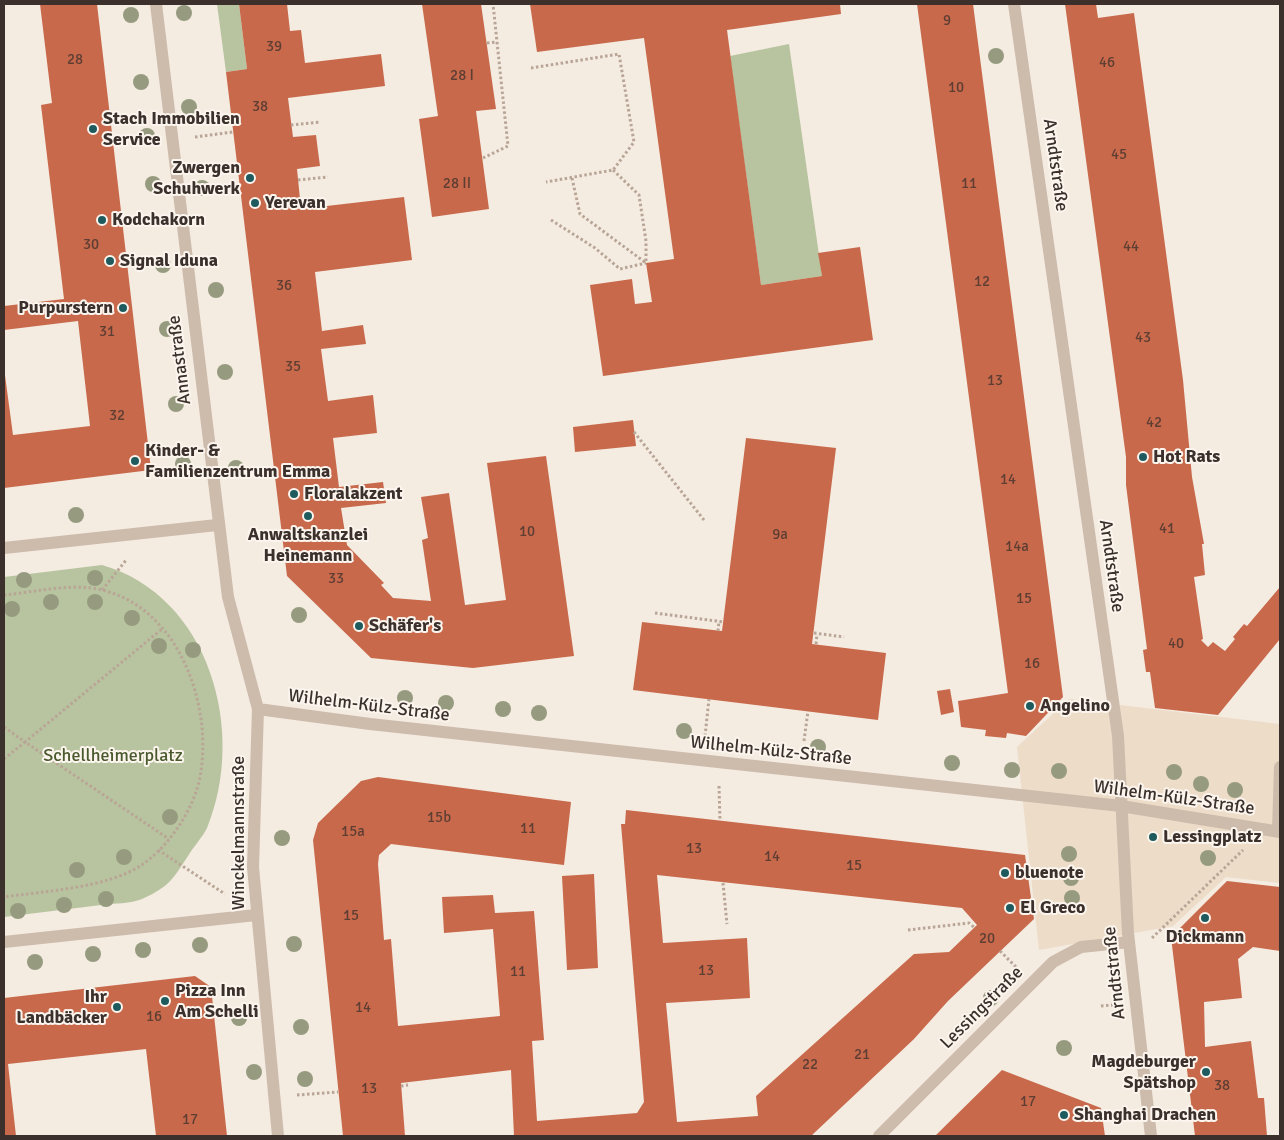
<!DOCTYPE html>
<html>
<head>
<meta charset="utf-8">
<style>
	body { margin:0 }
	#map { position:relative; width:1284px; height:1140px; overflow:hidden; background:#f4ebe1; font-family:Signika,sans-serif }
	canvas { display:block }
	.frame { position:absolute; inset:0; border:5px solid #3b302b; pointer-events:none }
</style>
</head>
<body>
<div id="map">
<canvas width="1284" height="1140"></canvas>
<div class="frame"></div>
</div>
<script>
const c = document.querySelector('canvas').getContext('2d');
c.lineJoin = 'round';
function fill(path, color) { c.fillStyle = color; c.fill(path, 'evenodd'); }
function strokePath(path, color, width, dash) { c.strokeStyle = color; c.lineWidth = width; c.lineCap = dash ? 'butt' : 'round'; c.setLineDash(dash || []); c.stroke(path); }
function drawText(font, color, halo, rows, align = 'center') {
  c.font = font + ' Signika,sans-serif'; c.lineWidth = 4; c.setLineDash([]); c.textBaseline = 'middle'; c.strokeStyle = halo; c.fillStyle = color; for (const [text, x, y, turn = 0] of rows) {
    c.save(); c.translate(x, y); c.rotate((+turn || 0) * Math.PI / 180); c.textAlign = isNaN(turn) ? turn : align; if (halo) c.strokeText(text, 0, 0); c.fillText(text, 0, 0); c.restore();
  }
}
fill(new Path2D(`
	M217,4H239L247,69L226,72Z
	M789,44L822,276L761,285L730,56Z
	M102,565C210,596 247,732 207,828C202,838 194,846 188,856C181,866 173,881 162,888C156,892 149,896 142,899C131,904 114,903 101,905C69,909 36,913 4,917V577Z`), '#b8c4a0');
fill(new Path2D(`
	M1069,699L1280,724V883L1226,877L1173,926L1039,950L1017,747Z`), '#ecdcc8');
fill(new Path2D(`
	M40,4H97L151,470L4,488V368L13,435L90,426L78,321L4,330V306L64,299L41,105L52,103Z
	M239,4H287L290,31L301,30L305,63L381,54L385,86L288,98L293,137L316,135L318,151L320,166L297,169L301,209L404,197L412,260L315,272L322,331L363,325L366,344L321,349L328,401L373,395L377,433L333,438L339,487L383,482L386,503L341,508L347,545L384,583L381,585L393,598L431,601L422,540L428,538L421,497L449,493L465,605L506,600L487,463L546,456L574,656L473,668L371,658L287,576L226,72L247,69Z
	M422,4H481L496,109L476,111L489,209L432,217L419,119L438,116Z
	M530,4H840L841,14L727,30L761,285L822,276L818,253L860,247L873,340L603,376L590,285L632,279L635,304L652,302L646,263L674,259L644,38L537,52Z
	M917,4H973L1063,697L1026,736L1007,733L1006,738L985,736L986,730L961,727L958,701L1008,693Z
	M1065,4H1096L1098,18L1134,13L1183,380L1192,477L1204,544H1202L1205,575L1194,577L1203,639L1201,640L1208,647L1213,642L1225,651L1235,639L1233,637L1244,624L1247,626L1280,587V639L1218,715L1155,708L1150,672H1146L1143,650L1147,649L1126,485V457Z
	M633,420L636,446L575,452L573,427Z
	M746,438L836,448L812,644L886,653L878,720L633,690L642,622L722,631Z
	M950,689L954,712L941,715L937,691Z
	M378,777L571,802L564,865L391,844L379,855L378,864L384,940L391,939L398,1026L500,1016L493,929L444,933L442,897L493,895L495,913L534,911L544,1040L532,1041L537,1121L637,1113L644,1102L621,824H625L626,810L1025,855L1034,919L948,1001L914,1039L811,1136H514L511,1070L401,1083L405,1136H343L313,840L318,823L361,781ZM657,875L962,908L977,925L949,952L914,954L756,1096L758,1116L677,1122L666,1003L750,998L747,938L663,943Z
	M594,874L598,968L567,970L562,876Z
	M1227,881L1280,887V951L1253,947L1238,959L1242,998L1204,1002L1205,1047L1251,1041L1258,1098H1264L1267,1136H1195L1171,937Z
	M195,976L211,987L227,1136H156L146,1049L8,1064L16,1136H4V998Z
	M1002,1070L1101,1108L1105,1136H935Z`), '#c8694b');
strokePath(new Path2D(`
	M487,43L497,42
	M531,68L619,54L634,142L613,170L546,182
	M291,125L320,122
	M195,137L233,132
	M483,158L508,146L493,4
	M613,170L639,195L646,241V263
	M572,178L580,214L646,263
	M298,180L328,177
	M203,191L240,187
	M551,220L595,248L620,269L646,263
	M634,432L704,520
	M102,590L127,559
	M4,595C37,592 77,581 109,592C181,614 213,708 200,777C194,809 169,846 143,864C109,888 45,891 4,897
	M655,613L724,622
	M718,631L719,621
	M814,633L844,637
	M816,644L817,634
	M4,727L25,742L162,629
	M705,736L709,699
	M804,741L808,711
	M4,759L25,742L169,839
	M719,786L720,821
	M158,850L225,894
	M723,883L727,924
	M908,930L969,923L975,928
	M1152,938L1243,850
	M1000,951L1016,967
	M1101,1006L1113,1005
	M401,1086L408,1085
	M297,1095L338,1092`), '#b9a596', 3, [2.5, 2.5]);
strokePath(new Path2D(`
	M156,4L228,597L258,709L253,867L278,1136
	M1014,4L1118,736L1128,933L1151,1136
	M4,548L217,525
	M258,709L370,724L1121,806L1280,832
	M1278,831L1280,767
	M4,942L256,915
	M879,1136L1053,962L1081,947L1129,942`), '#cdbbac', 12);
c.fillStyle = '#969b7f';
for (const [x, y] of [
	[184,13],
	[131,15],
	[996,56],
	[141,82],
	[189,107],
	[147,136],
	[153,184],
	[202,188],
	[163,265],
	[216,290],
	[167,329],
	[225,372],
	[176,404],
	[183,464],
	[236,468],
	[76,515],
	[95,578],
	[24,580],
	[51,602],
	[95,602],
	[12,609],
	[299,615],
	[132,618],
	[159,646],
	[193,650],
	[405,698],
	[446,703],
	[503,709],
	[539,713],
	[684,731],
	[818,747],
	[952,763],
	[1012,770],
	[1059,771],
	[1174,772],
	[1201,784],
	[1235,790],
	[170,817],
	[282,838],
	[1069,854],
	[124,857],
	[1208,858],
	[77,870],
	[1071,878],
	[1072,898],
	[106,899],
	[64,905],
	[18,911],
	[294,944],
	[200,945],
	[143,950],
	[93,954],
	[35,962],
	[991,998],
	[239,1018],
	[301,1027],
	[1064,1048],
	[254,1072],
	[305,1079]
]) { c.beginPath(); c.arc(x, y, 8, 0, 2 * Math.PI); c.fill(); }
for (const [x, y, r, color] of [
	[93,129,5,"#1f5a5e"],
	[250,178,5,"#1f5a5e"],
	[255,203,5,"#1f5a5e"],
	[102,220,5,"#1f5a5e"],
	[110,261,5,"#1f5a5e"],
	[123,308,5,"#1f5a5e"],
	[1143,457,5,"#1f5a5e"],
	[135,461,5,"#1f5a5e"],
	[294,494,5,"#1f5a5e"],
	[308,516,5,"#1f5a5e"],
	[359,626,5,"#1f5a5e"],
	[1030,706,5,"#1f5a5e"],
	[1153,837,5,"#1f5a5e"],
	[1005,873,5,"#1f5a5e"],
	[1010,908,5,"#1f5a5e"],
	[1205,918,5,"#1f5a5e"],
	[165,1001,5,"#1f5a5e"],
	[117,1007,5,"#1f5a5e"],
	[1206,1072,5,"#1f5a5e"],
	[1064,1115,5,"#1f5a5e"]
]) { const dot = new Path2D(); dot.arc(x, y, r, 0, 2 * Math.PI); c.fillStyle = color; c.fill(dot); strokePath(dot, '#fbf5ee', 2); }
drawText('15px', '#5e3e33', null, [
	["9",947,21],
	["39",274,47],
	["28",75,60],
	["46",1107,63],
	["28 I",462,76],
	["10",956,88],
	["38",260,107],
	["45",1119,155],
	["28 II",457,184],
	["11",969,184],
	["30",91,245],
	["44",1131,247],
	["12",982,282],
	["36",284,286],
	["31",107,332],
	["43",1143,338],
	["35",293,367],
	["13",995,381],
	["32",117,416],
	["42",1154,423],
	["14",1008,480],
	["41",1167,529],
	["10",527,532],
	["9a",780,535],
	["14a",1017,547],
	["33",336,579],
	["15",1024,599],
	["40",1176,644],
	["16",1032,664],
	["15b",439,818],
	["11",528,829],
	["15a",353,832],
	["13",694,849],
	["14",772,857],
	["15",854,866],
	["15",351,916],
	["20",987,939],
	["13",706,971],
	["11",518,972],
	["14",363,1008],
	["16",154,1017],
	["21",862,1055],
	["22",810,1065],
	["38",1222,1086],
	["13",369,1089],
	["17",1028,1102],
	["17",190,1120]
]);
drawText('bold 18px', '#3b302b', '#fbf5ee', [
	["Stach Immobilien",103,119],
	["Service",103,140],
	["Zwergen",240,168,"right"],
	["Schuhwerk",240,189,"right"],
	["Yerevan",265,203],
	["Kodchakorn",112,220],
	["Signal Iduna",120,261],
	["Purpurstern",113,308,"right"],
	["Kinder- &",145,451],
	["Familienzentrum Emma",145,472],
	["Hot Rats",1153,457],
	["Floralakzent",304,494],
	["Anwaltskanzlei",308,535,"center"],
	["Heinemann",308,556,"center"],
	["Schäfer's",369,626],
	["Angelino",1040,706],
	["Lessingplatz",1163,837],
	["bluenote",1015,873],
	["El Greco",1020,908],
	["Dickmann",1205,937,"center"],
	["Pizza Inn",175,991],
	["Am Schelli",175,1012],
	["Ihr",107,997,"right"],
	["Landbäcker",107,1018,"right"],
	["Magdeburger",1196,1062,"right"],
	["Spätshop",1196,1083,"right"],
	["Shanghai Drachen",1074,1115]
], 'left');
drawText('18px', '#3b302b', '#fbf5ee', [
	["Arndtstraße",1055,165,82],
	["Annastraße",180,360,-97],
	["Arndtstraße",1111,566,82],
	["Wilhelm-Külz-Straße",369,706,7],
	["Wilhelm-Külz-Straße",771,751,6],
	["Wilhelm-Külz-Straße",1174,798,8],
	["Winckelmannstraße",239,833,-90],
	["Arndtstraße",1115,973,-96],
	["Lessingstraße",982,1008,-45]
]);
drawText('18px', '#4a5a2e', '#fbf5ee', [
	["Schellheimerplatz",113,756]
]);
</script>
</body>
</html>
